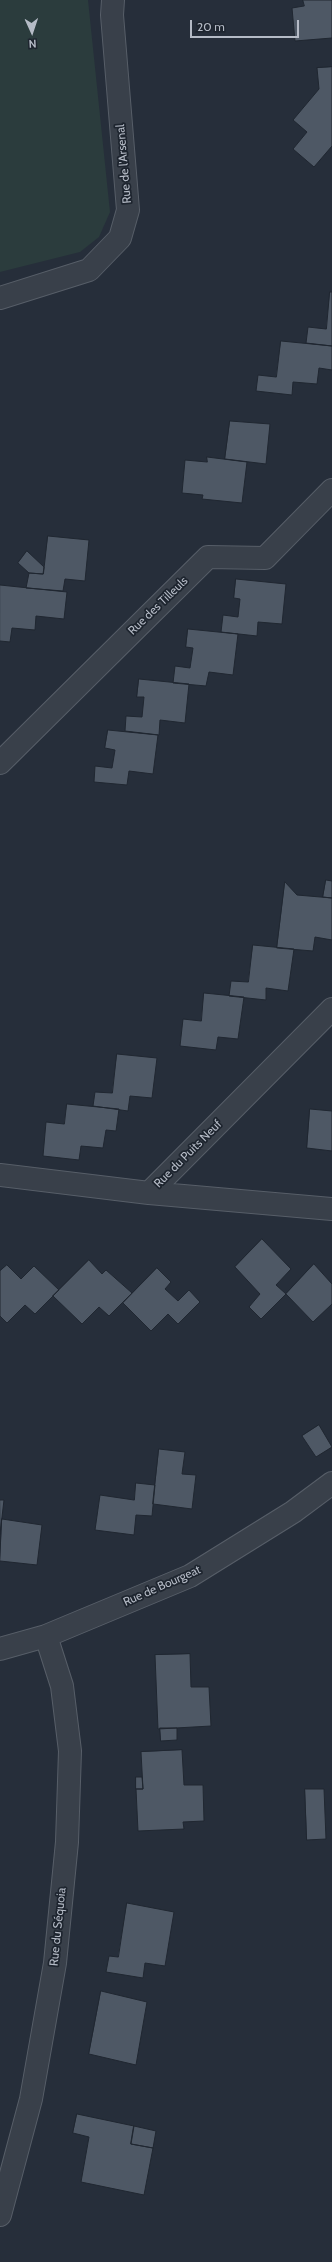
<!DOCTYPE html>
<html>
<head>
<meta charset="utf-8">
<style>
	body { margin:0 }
	#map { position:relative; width:332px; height:2262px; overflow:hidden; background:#262e3a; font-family:Cabin,sans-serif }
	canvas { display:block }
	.north { position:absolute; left:12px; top:12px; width:40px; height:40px; -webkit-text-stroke:3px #1e252f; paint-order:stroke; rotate:177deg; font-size:11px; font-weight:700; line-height:16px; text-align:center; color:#b5bbc6 }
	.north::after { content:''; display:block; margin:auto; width:14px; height:18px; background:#b5bbc6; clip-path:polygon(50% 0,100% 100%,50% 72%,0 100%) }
	.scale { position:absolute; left:190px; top:20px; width:109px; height:18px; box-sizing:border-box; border:2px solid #b5bbc6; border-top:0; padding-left:5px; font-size:12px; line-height:14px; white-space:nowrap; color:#b5bbc6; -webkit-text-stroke:3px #1e252f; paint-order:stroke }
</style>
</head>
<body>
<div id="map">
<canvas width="332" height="2262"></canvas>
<div class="north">N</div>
<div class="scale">20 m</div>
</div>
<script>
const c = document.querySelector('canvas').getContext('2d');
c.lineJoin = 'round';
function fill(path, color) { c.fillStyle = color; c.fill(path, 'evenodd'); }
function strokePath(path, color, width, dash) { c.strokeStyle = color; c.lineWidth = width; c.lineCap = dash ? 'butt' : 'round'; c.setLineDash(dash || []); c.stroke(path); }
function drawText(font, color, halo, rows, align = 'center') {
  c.font = font + ' Cabin,sans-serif'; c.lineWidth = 3.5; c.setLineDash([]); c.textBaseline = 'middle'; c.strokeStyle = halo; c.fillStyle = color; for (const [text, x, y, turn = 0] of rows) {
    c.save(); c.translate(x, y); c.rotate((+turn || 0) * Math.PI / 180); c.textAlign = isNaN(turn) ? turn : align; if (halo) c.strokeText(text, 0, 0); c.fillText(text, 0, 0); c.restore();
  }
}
fill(new Path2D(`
	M0,0H88L110,212L99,237L80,252L0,272Z`), '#2b3c3d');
const building = new Path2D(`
	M303,0H332V38L295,41L292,8L304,6Z
	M332,67V146L314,167L293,149L307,132L293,120L319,89L317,68Z
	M330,292H332V346L306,343L308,327L326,329Z
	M281,341L332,346V370L319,368L317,384L293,382L292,395L256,391L258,375L276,377Z
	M230,421L270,424L266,464L225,459Z
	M207,457L247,462L242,503L202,499L203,495L182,493L185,460L207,462Z
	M48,536L89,540L85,581L65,579L63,591L26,588L29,573L43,574Z
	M27,551L44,567L43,574L29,573L18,563Z
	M236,579L286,584L282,624L258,622L257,636L221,632L223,615L238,617L240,599L234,598Z
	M0,585L67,592L64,619L36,616L35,630L12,628L10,642L0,641Z
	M188,629L238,634L233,675L209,672L206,686L173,683L175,666L190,668L193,648L186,647Z
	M139,679L189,684L185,723L160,720L159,735L125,731L126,716L142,717L144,697H137Z
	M108,730L158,735L153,774L129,771L127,785L94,782L95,766L112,768L115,750L105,748Z
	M326,880L332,881V898L323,897Z
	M285,882L297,895L332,898V940L315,937L313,951L277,948Z
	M253,945L294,949L288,991L266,988V1000L229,996L231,981L248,982Z
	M204,993L244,997L238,1039L218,1037L216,1050L180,1046L183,1019L201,1021Z
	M117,1054L157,1058L152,1098L130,1096L128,1111L93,1106L95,1092L112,1093Z
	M67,1104L119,1109L116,1131L106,1130L103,1148L81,1146L79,1160L43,1156L46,1122L64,1124Z
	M310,1109L332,1111V1151L307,1148Z
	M262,1239L291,1269L276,1285L286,1294L261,1319L249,1307L260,1294L235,1267Z
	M89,1260L102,1274L106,1270L132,1293L109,1316L99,1307L82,1324L53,1296Z
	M314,1264L332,1284V1304L313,1322L286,1294Z
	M7,1265L21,1279L34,1266L59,1290L35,1314L25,1305L7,1323L0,1316V1271Z
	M157,1268L171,1282L165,1289L178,1301L189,1290L200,1302L178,1324L168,1314L151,1331L123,1303Z
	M319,1425L332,1447L316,1457L302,1436Z
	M159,1449L185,1452L182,1474L196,1475L192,1509L153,1504Z
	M136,1483L155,1485L152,1516L136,1515L134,1535L95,1530L100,1495L134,1500Z
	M0,1500H4L0,1534Z
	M2,1519L42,1525L37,1565L0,1561Z
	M190,1654L191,1687H209L211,1726L158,1729L155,1655Z
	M160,1728H177V1740L161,1741Z
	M182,1750L184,1785H203L204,1821L183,1822L184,1829L138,1831L136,1789H143L141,1752Z
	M136,1777H142L143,1789H136Z
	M305,1789H324L326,1839L307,1840Z
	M127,1903L174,1912L165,1966L145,1963L143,1978L106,1972L109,1956L118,1957Z
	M101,1991L147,2002L136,2065L89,2054Z
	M77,2114L134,2126L131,2144L153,2148L144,2195L81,2182L89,2137L73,2133Z
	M134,2126L156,2131L153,2148L131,2144Z`);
fill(building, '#4e5865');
strokePath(building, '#202731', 1);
const minor = new Path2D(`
	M0,298L89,270L120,238L128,210L112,15L113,0
	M0,763L208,557L265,558L332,490
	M0,1175L149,1193L332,1009
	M149,1193L332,1209
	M0,1649L46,1636L190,1576L293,1512L332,1483
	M0,2215L31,2099L55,1963L67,1842L70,1751L62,1686L46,1636`);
strokePath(minor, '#575e68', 24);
strokePath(minor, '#39404a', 22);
drawText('12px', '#b5bbc6', '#1e252f', [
	["Rue de l'Arsenal",124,164,-95],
	["Rue des Tilleuls",158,606,-44],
	["Rue du Puits Neuf",188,1154,-45],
	["Rue de Bourgeat",162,1586,-24],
	["Rue du Séquoia",58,1927,-84]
]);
</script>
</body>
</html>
